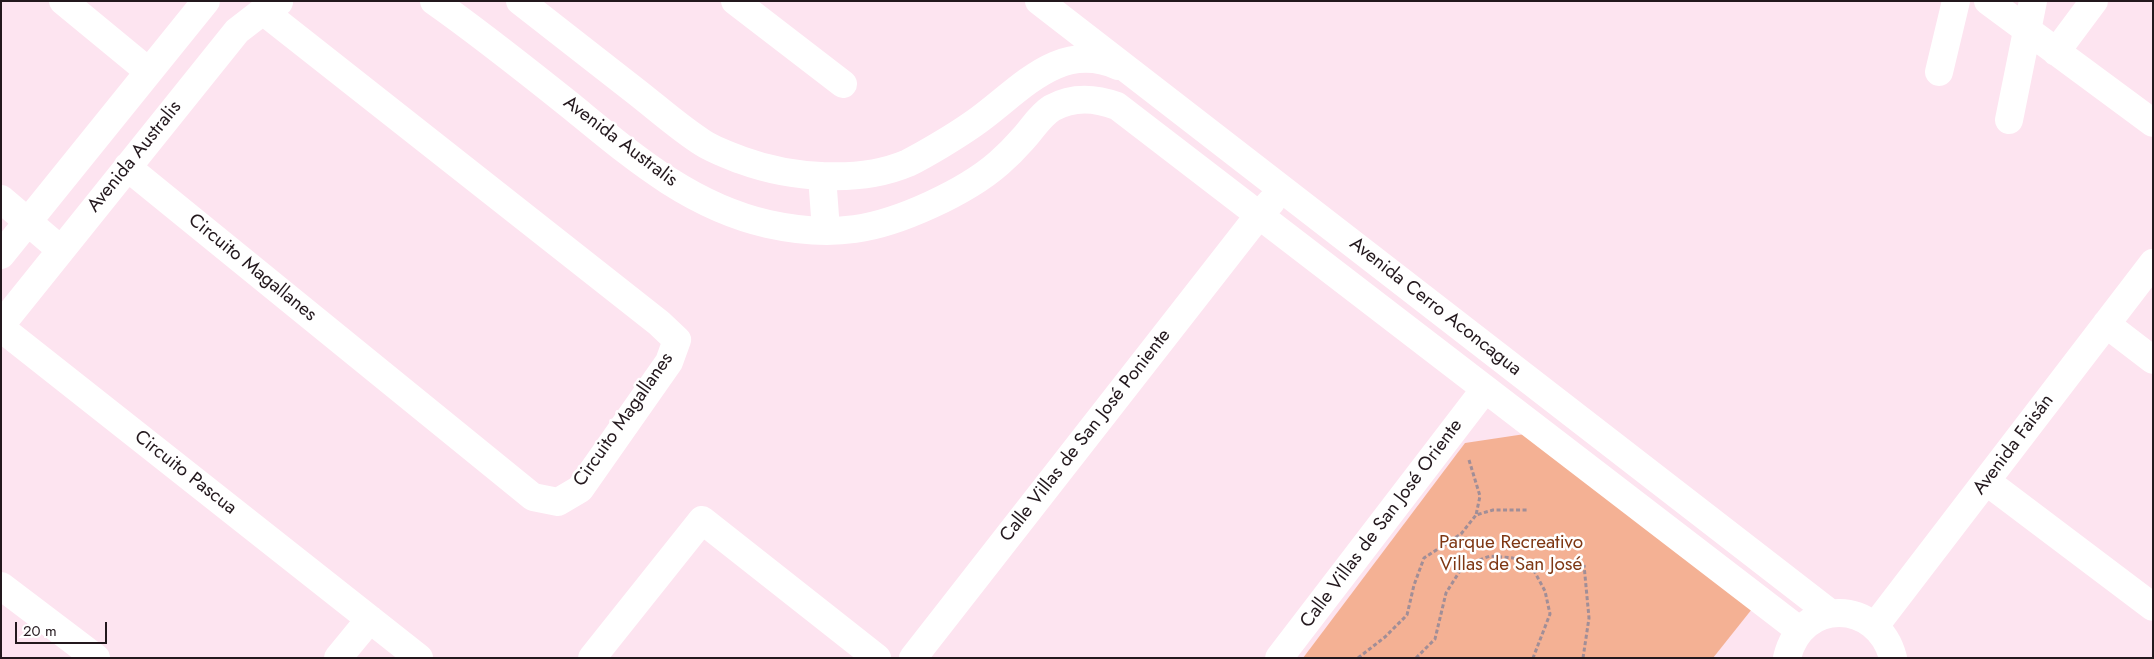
<!DOCTYPE html>
<html>
<head>
<meta charset="utf-8">
<style>
	body { margin:0 }
	#map { position:relative; width:2154px; height:659px; overflow:hidden; background:#fde4f0; font-family:Jost,sans-serif }
	canvas { display:block }
	.frame { position:absolute; inset:0; border:2px solid #23181d; pointer-events:none }
	.scale { position:absolute; left:15px; top:622px; width:92px; height:22px; box-sizing:border-box; border:2px solid #23181d; border-top:0; padding-left:6px; font-size:15px; line-height:18px; white-space:nowrap; color:#23181d; -webkit-text-stroke:4px #fff; paint-order:stroke }
</style>
</head>
<body>
<div id="map">
<canvas width="2154" height="659"></canvas>
<div class="frame"></div>
<div class="scale">20 m</div>
</div>
<script>
const c = document.querySelector('canvas').getContext('2d');
c.lineJoin = 'round';
function fill(path, color) { c.fillStyle = color; c.fill(path, 'evenodd'); }
function strokePath(path, color, width, dash) { c.strokeStyle = color; c.lineWidth = width; c.lineCap = dash ? 'butt' : 'round'; c.setLineDash(dash || []); c.stroke(path); }
function drawText(font, color, halo, rows, align = 'center') {
  c.font = font + ' Jost,sans-serif'; c.lineWidth = 5; c.setLineDash([]); c.textBaseline = 'middle'; c.strokeStyle = halo; c.fillStyle = color; for (const [text, x, y, turn = 0] of rows) {
    c.save(); c.translate(x, y); c.rotate((+turn || 0) * Math.PI / 180); c.textAlign = isNaN(turn) ? turn : align; if (halo) c.strokeText(text, 0, 0); c.fillText(text, 0, 0); c.restore();
  }
}
fill(new Path2D(`
	M1525,434L1752,609L1713,658H1303L1465,443Z`), '#f4b194');
strokePath(new Path2D(`
	M1469,460L1480,496L1476,515
	M1358,658L1385,637L1407,615L1414,585L1424,558L1461,534L1476,515L1493,510H1528
	M1416,658L1435,639L1446,593L1463,566L1490,556L1513,558L1533,569L1545,591L1550,614L1533,658
	M1583,658L1589,618L1584,565`), '#a18e97', 3, [4, 2.5]);
strokePath(new Path2D(`
	M63,1L148,71
	M434,1C481,34 526,70 571,106C631,155 689,206 768,224C795,230 827,233 855,229C899,223 966,192 999,163C1007,156 1015,148 1022,140C1032,130 1039,116 1052,108C1074,96 1095,98 1117,106L1799,630
	M520,1C558,31 596,60 634,90C656,107 677,126 700,141C711,149 728,155 741,160C790,178 859,184 908,163C926,154 956,136 973,124C1018,93 1058,39 1118,66
	M735,1L843,84
	M1039,1L1830,613
	M1988,1L2153,123
	M2056,52L2094,1
	M1939,72L1956,1
	M2009,120L2033,1
	M127,167L533,497L558,502L580,489L669,362L677,340L659,323L263,11
	M822,176L826,230
	M1,199L61,250
	M1,255L206,1
	M2106,324L2153,360
	M1,325L237,31L263,11L279,2
	M1,328L419,658
	M1986,481L2153,607
	M1,586L96,658
	M1875,626L2153,263
	M338,658L370,619
	M592,658L702,520L877,658
	M913,658L1259,215L1271,202
	M1279,658L1485,389
	M1787,658C1801,597 1878,599 1893,658`), '#fff', 28);
drawText('19px', '#23181d', '#fff', [
	["Avenida Australis",620,142,37],
	["Avenida Australis",135,157,-51],
	["Circuito Magallanes",252,268,39],
	["Avenida Cerro Aconcagua",1435,307,38],
	["Circuito Magallanes",624,420,-55],
	["Calle Villas de San José Poniente",1086,436,-52],
	["Avenida Faisán",2014,445,-53],
	["Circuito Pascua",185,473,38],
	["Calle Villas de San José Oriente",1382,524,-53]
]);
drawText('19px', '#7e3713', '#fff', [
	["Parque Recreativo",1511,543],
	["Villas de San José",1511,565]
]);
</script>
</body>
</html>
